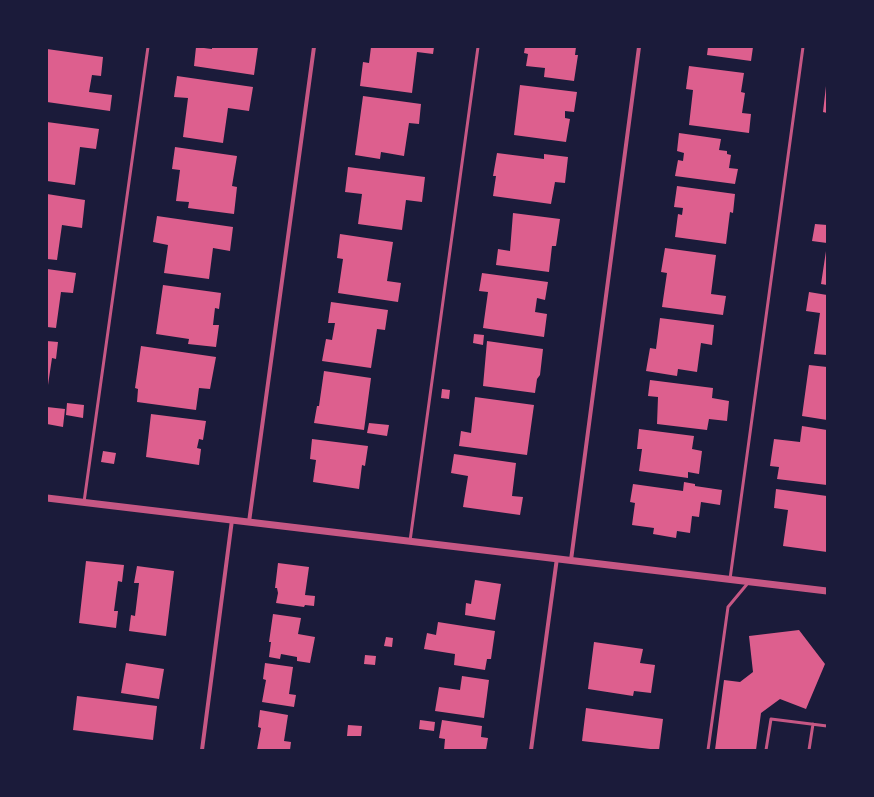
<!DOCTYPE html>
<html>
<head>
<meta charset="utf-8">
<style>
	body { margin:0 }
	#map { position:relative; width:874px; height:797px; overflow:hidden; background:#1b1b3a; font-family:Commissioner,sans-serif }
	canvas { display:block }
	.frame { position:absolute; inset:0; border:48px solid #1b1b3a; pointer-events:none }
</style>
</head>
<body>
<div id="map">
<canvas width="874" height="797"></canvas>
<div class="frame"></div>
</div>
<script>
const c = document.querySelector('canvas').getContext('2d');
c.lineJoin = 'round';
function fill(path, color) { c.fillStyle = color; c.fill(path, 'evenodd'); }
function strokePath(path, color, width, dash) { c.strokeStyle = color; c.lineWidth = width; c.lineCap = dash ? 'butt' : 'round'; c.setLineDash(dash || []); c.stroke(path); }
fill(new Path2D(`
	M196,47L212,49V47H258L254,75L194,66Z
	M371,47H434L433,54L417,52L412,93L360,86L363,62L369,63Z
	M525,47H576L575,55H578L574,81L544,77L545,68L526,66L528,54L524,53Z
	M708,47H753L751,61L707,55Z
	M47,49L103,57L101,76L92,75L89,92L112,95L110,111L47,102Z
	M689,66L744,73L741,92L745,93L742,113L751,114L749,133L689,125L693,90L686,89Z
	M177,76L253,87L249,111L228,108L223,143L183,137L188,98L174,97Z
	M520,85L577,92L574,112L565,111V118L570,119L566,142L514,135Z
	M826,86H827V113L823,112Z
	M363,96L421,104L419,124L409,123L404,156L381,152L380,159L355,155Z
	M47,122L99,129L96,149L80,147L75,185L47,181Z
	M679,133L721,139L719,150L727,151V154L731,155L729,168L738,169L735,184L675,176L678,160L683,161L684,153L677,151Z
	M175,147L237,156L232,186L237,187L234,214L188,208L189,202L176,201L180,170L172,169Z
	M497,153L544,159V154L568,157L565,183L555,182L551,204L493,196L496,176H493Z
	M348,167L425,177L422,202L406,200L402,230L358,224L362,194L345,192Z
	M677,186L735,194L733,213L730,212L726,244L675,237L678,214L682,215L683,208L674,207Z
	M47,194L85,200L82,228L62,225L57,260L47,259Z
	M513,213L560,219L556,246H552L549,272L496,265L498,249L510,251Z
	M157,216L233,227L230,251L213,248L209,279L164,273L168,245L153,242Z
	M815,224L827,225V243L812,241Z
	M340,234L393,242L387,281L401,283L398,302L338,293L343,259L337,258Z
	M665,248L716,255L711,294L726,296L723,315L662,307L667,273L661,272Z
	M826,251H827V285L821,284Z
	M47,269L76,273L73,293L61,292L56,328L47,327Z
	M482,273L548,282L545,300L537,298L535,312L547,314L544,337L483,328L488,292L479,291Z
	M163,285L221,293L219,309L215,308L213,325H219L216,347L188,344L189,339L156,334Z
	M809,292L827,295V355L814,354L820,313L806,311Z
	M331,302L388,310L385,330L377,329L371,368L322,361L326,339L332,340L335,323H328Z
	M660,318L714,325L712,345L701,343L697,372L678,369L677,376L646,371L650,348L656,349Z
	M474,334L484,335L483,345L473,343Z
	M47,341L58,342L56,359L52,358L48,385Z
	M487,341L543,349L540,375L537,379L535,393L483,386Z
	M141,346L216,357L210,389L199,388L196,410L137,402L138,389L135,388Z
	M809,365L827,367V420L802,416Z
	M324,371L371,378L364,430L314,423L317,406H319Z
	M650,380L713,388L712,398L729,401L727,421L709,419L707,430L657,424L658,397L648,396Z
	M442,389L450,390L449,399L441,398Z
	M475,397L534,405L527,455L459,446L461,431L471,433Z
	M67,403L84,405L83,418L66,415Z
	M47,407L65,409L63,427L47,424Z
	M151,414L206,421L203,440L199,439L197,448L201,449L199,465L146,457Z
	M369,423L389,425L387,436L367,433Z
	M802,426L827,430V485L777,479L779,467L770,466L774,439L800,442Z
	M639,429L694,436L692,449L702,451L699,474L688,472V478L639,471L642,449H637Z
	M312,439L368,446L365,466L362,465L359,489L313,482L316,460L310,459Z
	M103,451L116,453L114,464L101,462Z
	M454,454L516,463L512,496L523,497L520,515L463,507L468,476L451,473Z
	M684,482L695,484V486L722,490L720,505L701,502L699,517L692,516L690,533L677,531L676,538L653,534L654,528L632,525L635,503L630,502L633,484L683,491Z
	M776,489L827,496V552L783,546L788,510L774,508Z
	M86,561L124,565L122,582L118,581L114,611H118L116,628L79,623Z
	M278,563L309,567L305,595L315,596L314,606L305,605L304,607L276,603L278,593L277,588H275Z
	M137,566L174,571L166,636L129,631L131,615L135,616L139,583H134Z
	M475,580L501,584L495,620L465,615L466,603L471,604Z
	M273,614L301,618L298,634L315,637L310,663L297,661V657L281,654L280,659L269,657L271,642H269Z
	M438,622L495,631L491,659H487L485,670L454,665L455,654L424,649L427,633L436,635Z
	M799,630L825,664L806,709L780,699L761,713L756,750H715L724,680L740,682L753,672L749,636Z
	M386,637L393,638L392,647L384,646Z
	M594,642L643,649L640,663L655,665L651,693L634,691L633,696L588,689Z
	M365,655L376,656L375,665L364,664Z
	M126,663L164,669L159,699L121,693Z
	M265,663L293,667L289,694L296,695L294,707L262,702L266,680L263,679Z
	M462,676L489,680L484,718L435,711L439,687L460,690Z
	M77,696L157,706L153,740L73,730Z
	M586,708L663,719L659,750L582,741Z
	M260,710L288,715L284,741L291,742L290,750H257L261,728L258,727Z
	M420,720L435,722L434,731L419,729Z
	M442,720L482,726L481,737L488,738L486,750H444L445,739L439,738Z
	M348,725L362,726L361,736H347Z`), '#dd5f8e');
strokePath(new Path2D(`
	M84,502L148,47
	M410,541L478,47
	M730,579L803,47
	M708,750L728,607L748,583
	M766,750L771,719L827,726
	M809,750L813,724`), '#c65784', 3);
strokePath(new Path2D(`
	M249,522L314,47
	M571,560L639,47
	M202,750L232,520
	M531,750L557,558`), '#c65784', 4);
strokePath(new Path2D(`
	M47,498L827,591`), '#c65784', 7);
</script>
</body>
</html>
